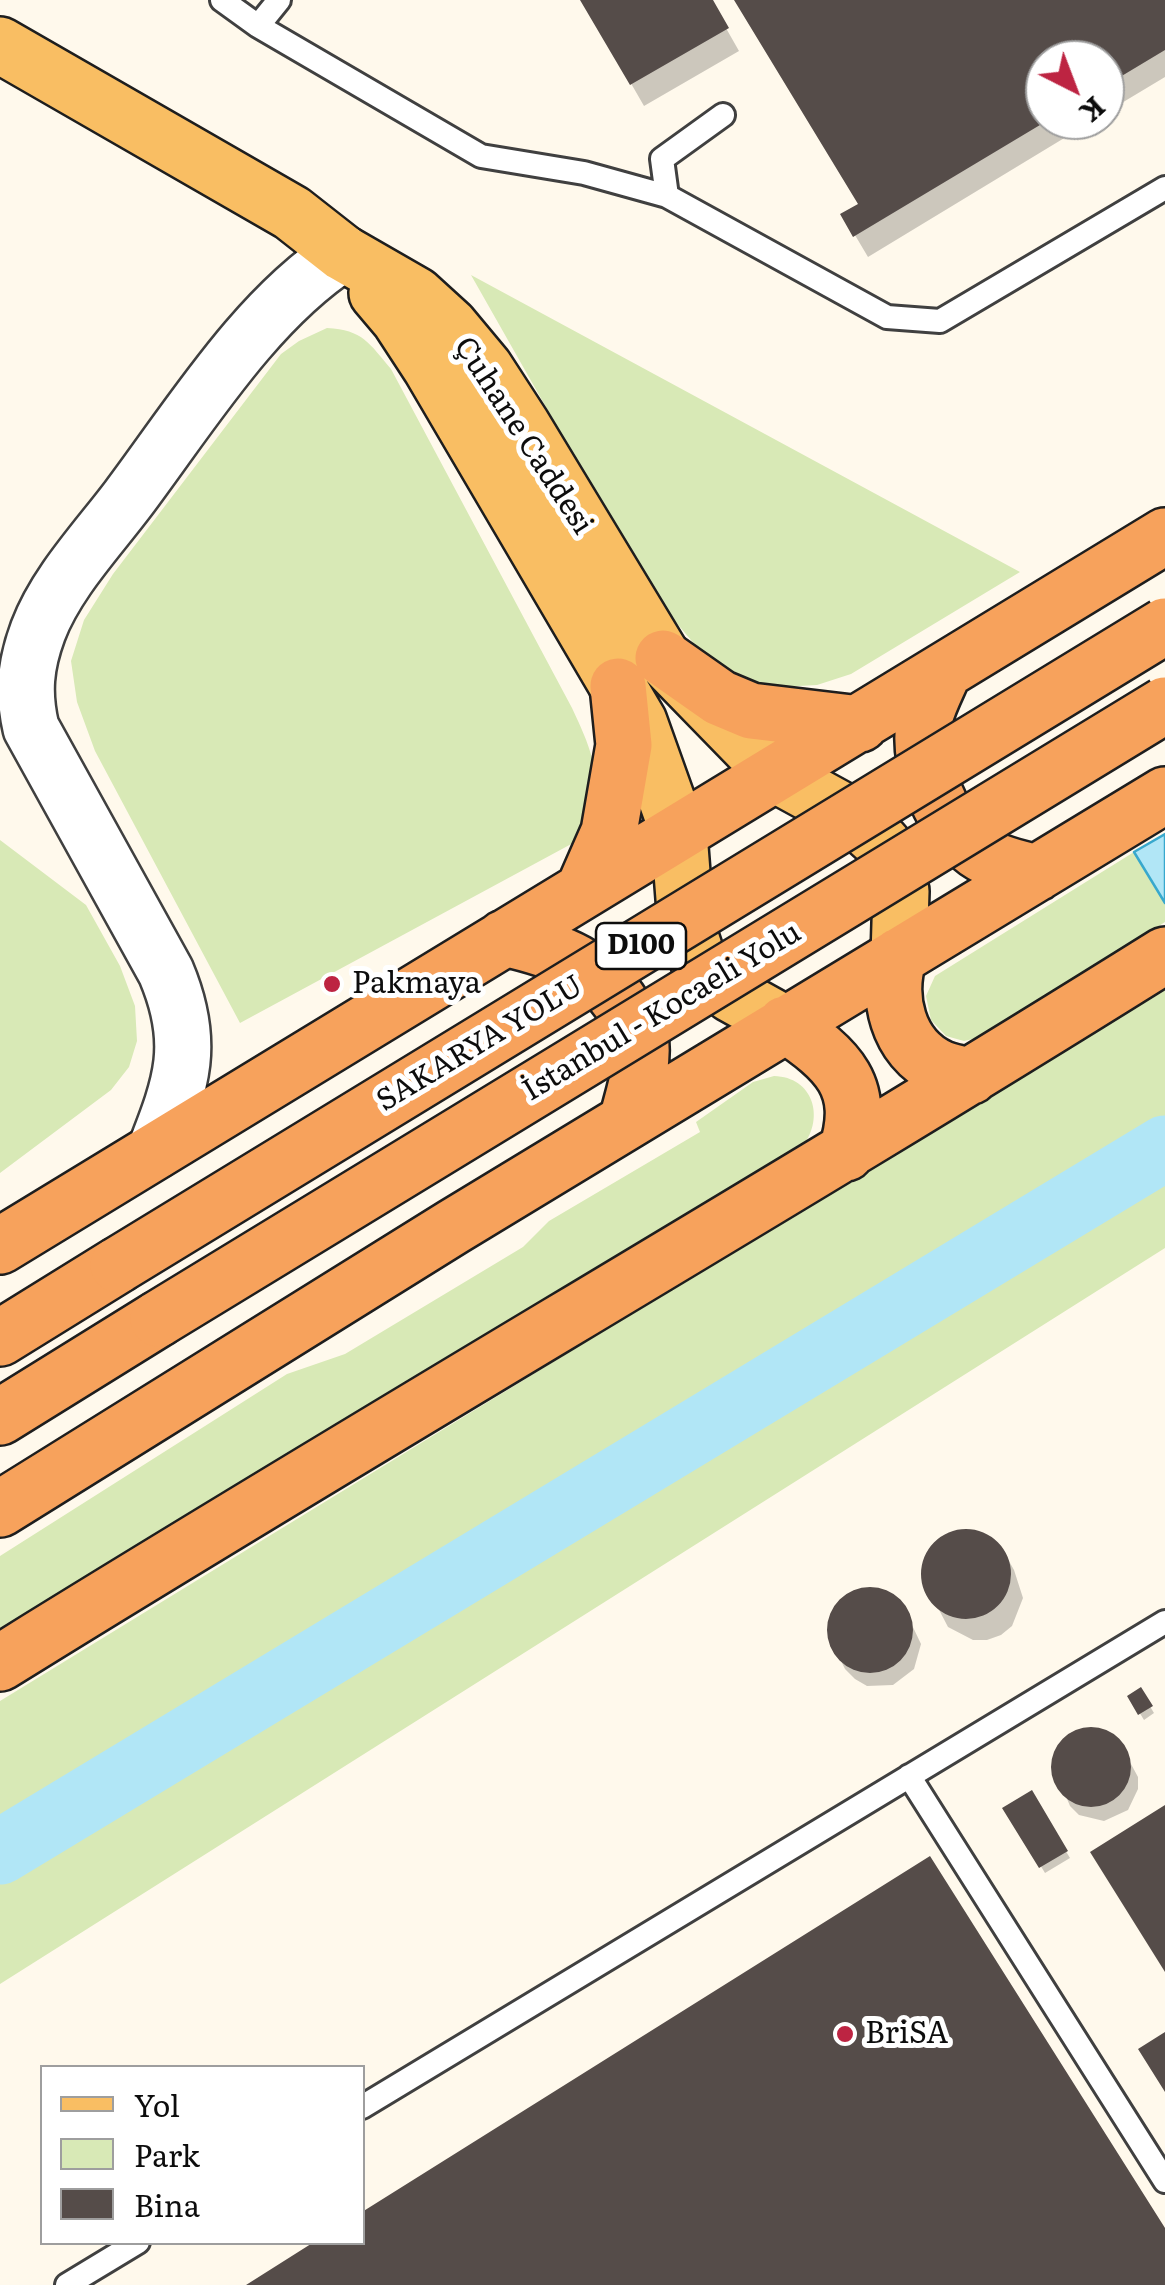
<!DOCTYPE html>
<html>
<head>
<meta charset="utf-8">
<style>
	body { margin:0 }
	#map { position:relative; width:1165px; height:2285px; overflow:hidden; background:#fff9ec; font-family:Literata,serif }
	canvas { display:block }
	.legend { position:absolute; left:40px; top:2065px; width:325px; height:180px; box-sizing:border-box; background:#fff; border:2px solid #9e9e9e; margin:0; padding:12px 18px; list-style:none; font-size:30px; color:#0d0d0d }
	.legend li { display:flex; align-items:center; gap:20px; height:50px }
	.legend b { width:50px; border:2px solid #9e9e9e }
	.north { position:absolute; left:1025px; top:40px; width:100px; height:100px; box-sizing:border-box; background:#fff; border:2px solid #9e9e9e; border-radius:50%; rotate:138deg; font-size:28px; font-weight:700; line-height:40px; text-align:center; color:#0d0d0d }
	.north::after { content:''; display:block; margin:auto; width:35px; height:45px; background:#bd2442; clip-path:polygon(50% 0,100% 100%,50% 72%,0 100%) }
</style>
</head>
<body>
<div id="map">
<canvas width="1165" height="2285"></canvas>
<ul class="legend">
<li><b style="height:12px;background:#f9be63"></b>Yol</li>
<li><b style="height:28px;background:#d8e9b6"></b>Park</li>
<li><b style="height:28px;background:#554c49"></b>Bina</li>
</ul>
<div class="north">K</div>
</div>
<script>
const c = document.querySelector('canvas').getContext('2d');
c.lineJoin = 'round';
function fill(path, color) { c.fillStyle = color; c.fill(path, 'evenodd'); }
function strokePath(path, color, width, dash) { c.strokeStyle = color; c.lineWidth = width; c.lineCap = dash ? 'butt' : 'round'; c.setLineDash(dash || []); c.stroke(path); }
function drawText(font, color, halo, rows, align = 'center') {
  c.font = font + ' Literata,serif'; c.lineWidth = 10; c.setLineDash([]); c.textBaseline = 'middle'; c.strokeStyle = halo; c.fillStyle = color; for (const [text, x, y, turn = 0] of rows) {
    c.save(); c.translate(x, y); c.rotate((+turn || 0) * Math.PI / 180); c.textAlign = isNaN(turn) ? turn : align; if (halo) c.strokeText(text, 0, 0); c.fillText(text, 0, 0); c.restore();
  }
}
fill(new Path2D(`
	M471,275L1020,572L851,674L817,685L781,687L738,679L707,659L652,594Z
	M327,328C363,330 369,343 391,369L572,708C597,761 607,788 575,842L240,1023L95,751L77,702L71,661L84,620L113,574L281,354L299,341Z
	M0,840L86,905L120,966L135,1006L137,1041L129,1067L111,1090L0,1173Z
	M1134,852L1165,903V922L990,1035L964,1041L946,1036L931,1020L926,996L935,976Z
	M1165,987V1248L0,1984V1701Z
	M774,1076C813,1077 825,1117 803,1146L0,1643V1556L287,1374L345,1354L523,1247L549,1221L700,1132L696,1122L753,1082Z`), '#d8e9b6');
const water = new Path2D(`
	M1165,834V903L1134,852Z`);
fill(water, '#b1e6f6');
strokePath(water, '#38a8cd', 2.5);
fill(new Path2D(`
	M583,0H710L739,51L644,106Z
	M736,0H1165V77L1105,113V60H1045V120H1094L868,257L843,215L861,205Z
	M964,1531L990,1538L1001,1547L1014,1570L1023,1598L1012,1626L1001,1635L987,1640H973L948,1627L923,1579L924,1565L938,1541Z
	M864,1590H878L902,1604L921,1644L914,1669L893,1685L867,1686L855,1679L845,1669L831,1641L833,1614L840,1603Z
	M1140,1690L1154,1713L1144,1720L1130,1697Z
	M1085,1729L1098,1730L1118,1740L1138,1777V1789L1128,1810L1104,1821L1079,1815L1070,1806L1053,1765L1055,1753L1062,1742Z
	M1031,1794L1070,1858L1045,1873L1006,1809Z`), '#0003');
strokePath(new Path2D(`
	M0,1852L1165,1148`), '#b1e6f6', 65);
fill(new Path2D(`
	M580,0H713L729,28L630,85Z
	M734,0H1165V50L1105,86V60H1045V122L853,237L840,214L858,204Z
	M921 1574a45 45 0 1 1 90 0a45 45 0 1 1-90 0Z
	M827 1630a43 43 0 1 1 86 0a43 43 0 1 1-86 0Z
	M1141,1687L1153,1706L1138,1715L1127,1696Z
	M1051 1767a40 40 0 1 1 80 0a40 40 0 1 1-80 0Z
	M1032,1790L1068,1851L1039,1868L1002,1808Z
	M1165,1805V1972L1090,1852Z
	M930,1856L1165,2228V2285H246L314,2242H362V2212Z
	M1165,2032V2092L1138,2049Z`), '#554c49');
const service = new Path2D(`
	M222,0L258,26L279,0
	M258,26L481,156L584,173L667,196L887,317L940,321L1165,188
	M667,196L662,159L723,115
	M909,1776L1165,2181
	M362,2107L1165,1622
	M67,2285L138,2242`);
const tertiary = new Path2D(`
	M155,1151C182,1083 196,1043 166,972L31,728C23,693 25,666 38,631C56,583 97,540 128,499C191,415 255,310 343,253`);
const primary = new Path2D(`
	M0,45L292,213L343,253L416,295L450,326L485,368L522,425L663,658L777,775L852,816L883,844L901,891L899,956
	M377,293L399,319L431,368L639,722L679,834L686,924L699,963L731,994L785,1024`);
const trunk = new Path2D(`
	M663,658L720,698L751,711L860,724
	M943,673C937,687 929,702 925,717C916,760 938,817 971,846C989,862 1014,867 1037,873
	M584,889L609,832L624,745L618,686
	M504,938C557,950 602,965 629,1017C632,1023 638,1031 640,1037C645,1063 633,1096 627,1121
	M899,956C886,997 897,1048 940,1068C949,1072 961,1074 971,1076
	M785,1024C838,1060 868,1086 846,1153
	M0,1246L1165,536
	M0,1338L118,1265
	M0,1417L158,1319
	M0,1509L453,1227L1165,795
	M0,1663C386,1423 780,1196 1165,955`);
strokePath(service, '#404040', 28);
strokePath(tertiary, '#404040', 60);
strokePath(primary, '#1e1e1e', 60);
strokePath(trunk, '#1e1e1e', 60);
strokePath(service, '#fff', 22);
strokePath(tertiary, '#fff', 55);
strokePath(primary, '#f9be63', 55);
strokePath(trunk, '#f7a25c', 55);
const trunkBridge = new Path2D(`
	M118,1265L1165,626
	M158,1319L1165,705`);
strokePath(trunkBridge, '#1e1e1e', 60, []);
strokePath(trunkBridge, '#f7a25c', 55);
for (const [x, y, r, color] of [
	[332,984,10,"#bd2442"],
	[845,2034,10,"#bd2442"]
]) { const dot = new Path2D(); dot.arc(x, y, r, 0, 2 * Math.PI); c.fillStyle = color; c.fill(dot); strokePath(dot, '#fff', 4); }
for (const [x, y, w] of [
	[641,946,90]
]) { const box = new Path2D(); box.roundRect(x - w / 2, y - 23, w, 46, 8); c.fillStyle = '#fff'; c.fill(box); strokePath(box, '#0d0d0d', 2.5); }
drawText('bold 28px', '#0d0d0d', null, [
	["D100",641,946]
]);
drawText('30px', '#0d0d0d', '#fff', [
	["Çuhane Caddesi",523,436,57],
	["İstanbul - Kocaeli Yolu",662,1012,-31],
	["SAKARYA YOLU",480,1044,-31]
]);
drawText('30px', '#0d0d0d', '#fff', [
	["Pakmaya",352,984],
	["BriSA",865,2034]
], 'left');
</script>
</body>
</html>
